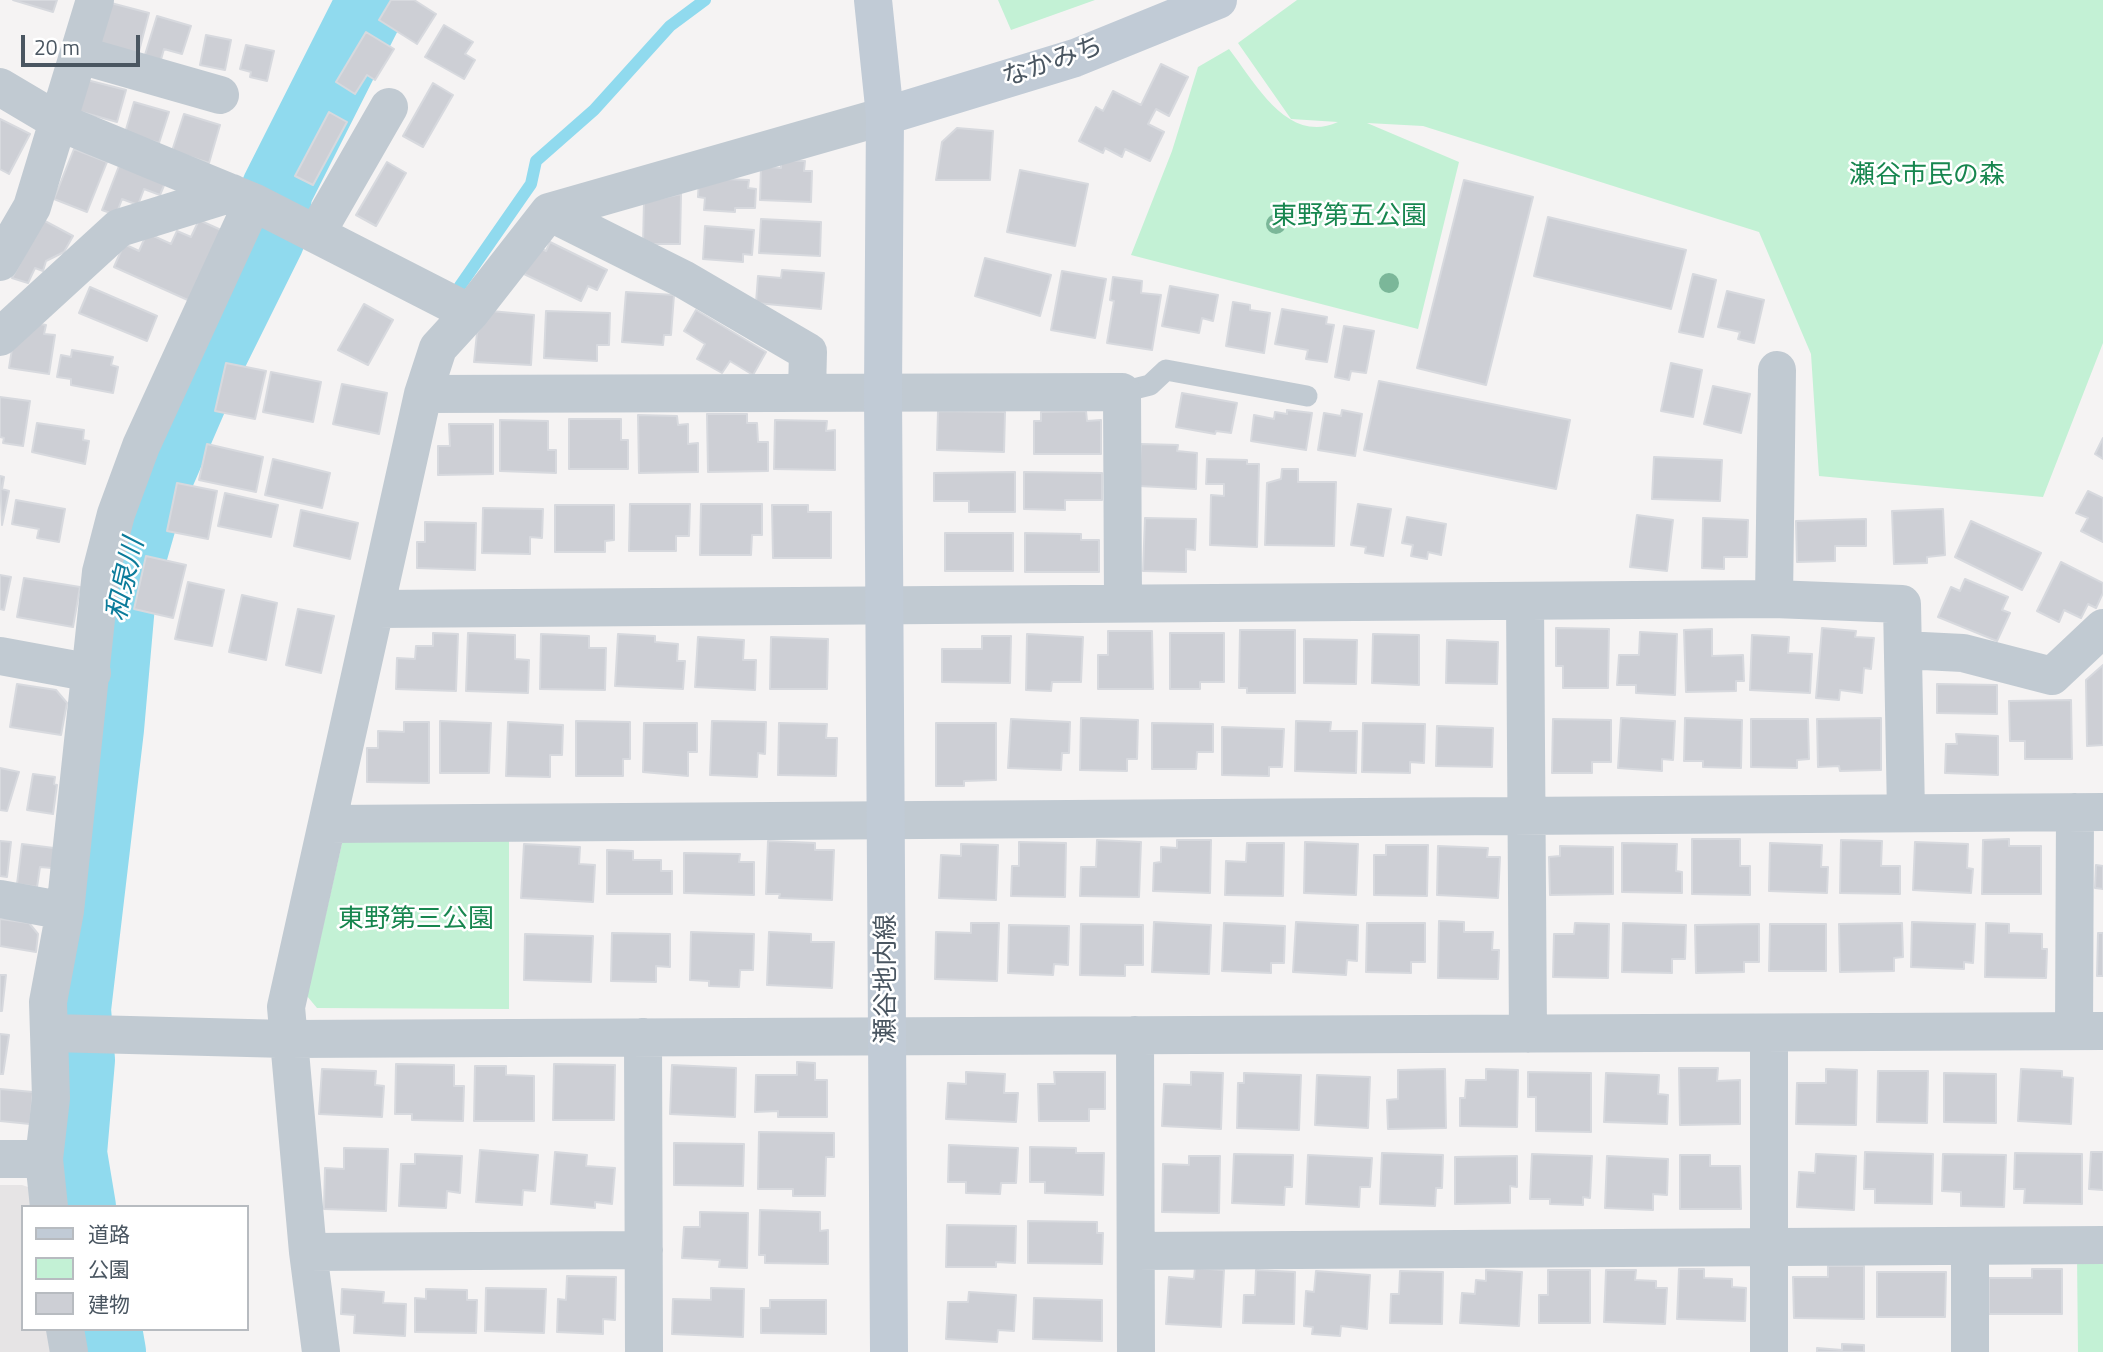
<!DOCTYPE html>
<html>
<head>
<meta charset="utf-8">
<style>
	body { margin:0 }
	#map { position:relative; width:2103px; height:1352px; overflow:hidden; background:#f5f3f3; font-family:"Titillium Web","Noto Sans JP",sans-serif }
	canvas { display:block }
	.legend { position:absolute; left:21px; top:1205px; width:228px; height:126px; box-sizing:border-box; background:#fff; border:2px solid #b7bbc0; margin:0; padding:9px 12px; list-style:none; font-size:21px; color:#4a5661 }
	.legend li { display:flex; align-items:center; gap:14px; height:35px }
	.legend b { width:35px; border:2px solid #b7bbc0 }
	.scale { position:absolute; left:21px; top:35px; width:119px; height:32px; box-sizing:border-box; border:4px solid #4a5661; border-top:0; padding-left:9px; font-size:21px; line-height:24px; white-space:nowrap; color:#4a5661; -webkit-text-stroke:5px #fff; paint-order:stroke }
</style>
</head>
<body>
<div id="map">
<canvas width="2103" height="1352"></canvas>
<ul class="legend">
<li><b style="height:9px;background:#c1cbd6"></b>道路</li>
<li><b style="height:19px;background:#c3f1d5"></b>公園</li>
<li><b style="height:19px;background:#cdcfd5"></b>建物</li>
</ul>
<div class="scale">20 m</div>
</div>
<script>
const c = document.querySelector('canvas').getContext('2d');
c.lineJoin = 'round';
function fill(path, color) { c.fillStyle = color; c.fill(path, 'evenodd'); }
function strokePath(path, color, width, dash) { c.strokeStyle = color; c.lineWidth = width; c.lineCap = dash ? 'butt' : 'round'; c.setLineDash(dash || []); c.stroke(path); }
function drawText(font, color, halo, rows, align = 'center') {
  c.font = font + ' "Titillium Web","Noto Sans JP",sans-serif'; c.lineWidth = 5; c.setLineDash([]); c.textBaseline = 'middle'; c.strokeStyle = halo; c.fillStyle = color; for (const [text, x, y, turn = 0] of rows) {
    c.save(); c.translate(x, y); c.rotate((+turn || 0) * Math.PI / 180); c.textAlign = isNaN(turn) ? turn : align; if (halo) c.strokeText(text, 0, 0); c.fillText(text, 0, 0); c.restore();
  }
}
fill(new Path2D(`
	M0,1185H22L37,1190L38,1207H23V1329H52L54,1352H0Z`), '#e6e4e5');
fill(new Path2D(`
	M998,0H1095L1011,30Z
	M1297,0H2103V343L2043,497L1819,476L1811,354L1759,232L1423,126L1367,123L1459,162L1418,329L1131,255L1172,151L1198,67L1229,49C1256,84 1288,145 1338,122L1291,119L1238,43Z
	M345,830L509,839V1009L317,1008L307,996Z
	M2103,1255V1352H2078L2077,1256Z`), '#c3f1d5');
strokePath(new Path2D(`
	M460,286L531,184L536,161L594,110L670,26L705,0`), '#90daee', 12);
strokePath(new Path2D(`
	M80,1207L71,1153L79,1060L75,1009L108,729L120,593L145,506L206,365L269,238L277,190L373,0
	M106,1329L110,1352`), '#90daee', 72);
const building = new Path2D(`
	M13,0H57L53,12Z
	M391,0H414L436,14L417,44L379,20Z
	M111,3L149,13L138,55L100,44Z
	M157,16L191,26L182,54L164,49L160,63L144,58Z
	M444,25L473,42L465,54L475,60L464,79L425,57Z
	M366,32L394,49L375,80L367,75L355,94L336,82Z
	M206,35L231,40L225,70L200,65Z
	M246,45L274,51L267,81L250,77L251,72L240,69Z
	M1161,64L1188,77L1169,116L1156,109L1148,124L1164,132L1150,161L1125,149L1122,157L1105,148L1103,153L1079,141L1096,107L1103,111L1113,91L1141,105Z
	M87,80L126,90L117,122L78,111Z
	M433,83L453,95L423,147L403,136Z
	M134,102L169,112L159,143L125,133Z
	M329,112L347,122L313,185L295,176Z
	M184,114L220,125L209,163L172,151Z
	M0,119L30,134L9,174L0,169Z
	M957,128L993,131L990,180H936L942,142Z
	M74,149L107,162L87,212L54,199Z
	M781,160L805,161L804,171H812L811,202L760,200L761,166L781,168Z
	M387,162L406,173L376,226L356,215Z
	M119,166L165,183L160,195L144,189L138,205L122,199L116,215L102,210Z
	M1020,170L1088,184L1075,246L1007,232Z
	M699,178L749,180L748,188L756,189L755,208H735V212L704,210L705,198L698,197Z
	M1464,180L1533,197L1486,385L1417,368Z
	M681,194L680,244H643L644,202Z
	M1548,217L1686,250L1671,309L1534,276Z
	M761,219L821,222L820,256L759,253Z
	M43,220L73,236L64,252L46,261L43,271L35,268L28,283L12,278Z
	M199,220L221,230L190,301L114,267L124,244L139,251L147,233L171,244L177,231L191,237Z
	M705,226L754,230L752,255L743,254V262L703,259Z
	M550,242L607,270L597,290L588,286L581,301L524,274L538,247L546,251Z
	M985,258L1051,275L1040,316L975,296Z
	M782,270L824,273L821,309L756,303L758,276L781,278Z
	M1062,271L1106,279L1095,338L1051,330Z
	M1693,274L1716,280L1703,337L1679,332Z
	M1113,277L1142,281L1141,293L1161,295L1152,350L1107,343L1114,301L1110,300Z
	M1170,286L1218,295L1213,321L1202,318L1199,333L1162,326Z
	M90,287L157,316L147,341L79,313Z
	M1727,291L1764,300L1754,343L1738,339L1740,332L1718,327Z
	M626,292L674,295L671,335H664L663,345L622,342Z
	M1233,302L1250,305V310L1270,313L1264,353L1226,346Z
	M364,304L393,320L368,365L338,350Z
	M1282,309L1327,317L1326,324L1334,325L1327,362L1306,359L1308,350L1275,344Z
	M696,310L766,352L753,375L730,361L722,373L697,359L705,344L684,331Z
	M491,311L534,315L531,365L474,362L477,333Z
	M546,311L610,313L609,345H597V361L544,358Z
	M29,322L46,325L44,334L55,335L49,374L9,368L15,330Z
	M1344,326L1374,331L1366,373L1351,371L1349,380L1335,377Z
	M72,350L113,357L111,365L118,367L113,393L71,385V379L57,377L61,355L71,357Z
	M226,363L266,371L255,419L215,411Z
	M1671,363L1702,370L1693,417L1661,411Z
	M271,372L321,382L313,422L263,412Z
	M1379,381L1570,420L1556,489L1364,450Z
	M342,384L387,393L379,434L333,424Z
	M1713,386L1750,394L1741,433L1704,424Z
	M1182,393L1237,403L1231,433L1216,431L1215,434L1176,427Z
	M0,397L30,401L23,446L3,443L4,438L0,437Z
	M1287,410L1312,413L1306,450L1251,441L1254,415L1274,419L1275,412L1287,414Z
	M1342,410L1362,414L1355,456L1318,450L1324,413L1341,416Z
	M938,411L1005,412L1004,452L937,450Z
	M1086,411L1087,421L1101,420V454H1034V421H1041V412Z
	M707,414H747V423H757L758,442H768V471L708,472Z
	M638,415L677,416L678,425L688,424V444L698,443V472L639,473Z
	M569,419H621V440H628V469H569Z
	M500,420L548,421V450H556V473L500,471Z
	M775,420L827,421L826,431L835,430V470L774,469Z
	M37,423L84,430L83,440L89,441L85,464L32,452Z
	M449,424H493V474L438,475V446H450Z
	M2103,438V459L2095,454Z
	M207,444L263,457L256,492L199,480Z
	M1141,444L1178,445L1177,451L1197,453L1196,489L1139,486Z
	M1654,457L1722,460L1720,501L1652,499Z
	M273,459L330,473L322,508L265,495Z
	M1207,459L1247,460V464H1259L1257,547L1210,545L1211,495L1224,496V484H1206Z
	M1282,469H1298V482H1336L1334,546L1265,545L1267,483L1281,479Z
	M1015,472V512H969V501H934V473Z
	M1024,472L1102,473V500H1065V510L1024,509Z
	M0,476L4,477L2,489L9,491L2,525Z
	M177,483L217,491L208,539L167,531Z
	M2088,491L2103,498V542L2081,531L2088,518L2076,513Z
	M225,493L278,505L271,537L218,526Z
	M16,500L65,509L59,542L37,538L39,529L12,524Z
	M630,504H690L689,536H676V551H629Z
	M701,504H762V535H752L751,555H700Z
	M1358,504L1391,509L1383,556L1365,553L1366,547L1351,545Z
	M555,505H614V540L605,541V552H555Z
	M772,505H808V512H831V558H773Z
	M483,508L543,509L542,538L530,537V554L482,553Z
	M1943,509L1945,555L1927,557V563L1894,564L1892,511Z
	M301,510L358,523L350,559L294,546Z
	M1637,515L1673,520L1667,571L1630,567Z
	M1407,517L1446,524L1441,555L1428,552L1427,559L1411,556L1413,545L1402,543Z
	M1145,518L1196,519L1195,550L1186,549V572L1143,571Z
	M1703,518L1748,520L1747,557H1724V569L1702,568Z
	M1866,519V546H1835V561L1797,562L1796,521Z
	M1971,521L2041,553L2022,590L1955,557Z
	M425,522L476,523L475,570L417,568V542H425Z
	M945,533H1013V571H945Z
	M1025,533L1081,534V540H1099V572H1025Z
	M146,556L186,565L173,618L134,609Z
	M2061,562L2103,583V593L2096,608L2088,604L2081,618L2064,610L2059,622L2037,611Z
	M0,575L11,577L4,610L0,609Z
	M24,578L80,587L73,627L17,617Z
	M1965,579L2008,597L2002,610L2010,613L1997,641L1938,617L1951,587L1960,591Z
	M188,582L224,590L212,646L175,639Z
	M242,595L277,603L266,660L229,652Z
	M298,609L334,616L321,673L286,665Z
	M1556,628L1609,629L1608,688H1563V666H1556Z
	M1822,628L1856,631L1855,637L1874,638L1871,669L1864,668L1862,693L1840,690L1839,700L1816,698Z
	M1712,629V656L1743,655L1744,681H1736V691L1686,692L1684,630Z
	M1240,630H1295V693H1247V688H1239Z
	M1108,631H1152L1153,689H1098V655H1108Z
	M1640,632L1677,634L1675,695L1636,693V685H1617L1619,655H1639Z
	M433,633L458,634L456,691L396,689L397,658L415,659L416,646H433Z
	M468,633L515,635V659L529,660L528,693L466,691Z
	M1170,633H1224V682H1200V689H1170Z
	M541,634L589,636V648H606L605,690L540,689Z
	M618,634L655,636V642L678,644L677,661H685L683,689L615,686Z
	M1027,634L1083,637L1081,682H1052L1051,691L1026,690Z
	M1373,634L1419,635V685L1372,683Z
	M1752,635L1789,637L1788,653L1812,654L1810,693L1750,690Z
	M982,636H1011L1010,683L942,682V649H982Z
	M698,637L744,640L743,660H756L755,690L695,687Z
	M771,637L828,639L827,689H770Z
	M1304,639L1357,640L1356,684L1304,683Z
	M1447,640L1498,642L1497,684L1446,683Z
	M2103,665V745L2087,746L2086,680Z
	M17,684L56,690L67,703L61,735L10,727Z
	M1937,684L1997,685V714L1937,713Z
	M2071,700L2072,759H2025V741H2010L2009,701Z
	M1081,718L1138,720L1137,759H1127V771L1080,770Z
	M1621,718L1675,721L1673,760L1662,759V771L1618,768Z
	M1685,718L1742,720L1741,768L1703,767V761H1684Z
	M1881,718V770L1840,771L1839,766L1818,767L1817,719Z
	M1011,719L1070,722L1069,753H1062L1061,770L1008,768Z
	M1553,719L1611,720V762H1592V773H1552Z
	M1751,719H1808L1809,759L1797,760V768L1751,767Z
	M440,721L491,723L489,773H440Z
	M576,721L630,722V759H623V776H576Z
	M712,721L766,722L765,754L758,753L757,777L710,775Z
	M1296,721L1331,722L1330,731H1357L1356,773L1295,771Z
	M404,722H429V783L367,782V748H378V731L404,732Z
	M508,722L563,725L562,755H550V777L506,776Z
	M644,723H697V752H688V776L643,772Z
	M779,723L827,724L826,738H837L836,776L778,775Z
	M936,723H996V780L964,781V786H936Z
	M1152,723L1213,724V752H1197L1196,769H1152Z
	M1363,723L1425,724L1424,763L1410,762V773L1362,772Z
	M1437,726L1493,728L1492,767L1436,766Z
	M1222,727L1284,729L1282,767H1269V776L1222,775Z
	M1956,734L1998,736V775L1945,773L1946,744H1957Z
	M0,768L19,772L7,811L0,810Z
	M33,774L55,777L54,784L57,785L53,814L27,810Z
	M1692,839H1740V866H1750V895L1692,894Z
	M2009,839V846H2041V894H1982L1983,840Z
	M1097,840L1141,842L1139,897L1080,896L1081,867H1096Z
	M1177,840H1211L1210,893L1153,891L1154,863L1161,862V847L1177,848Z
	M1841,840L1882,841L1881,866H1900V894L1840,893Z
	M0,841L11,842L7,877L0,876Z
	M768,841L815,843V850H834L832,900L779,898L780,894H766Z
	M1019,842L1066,843L1065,897L1011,896L1012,866H1019Z
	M1305,842L1358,844L1356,895L1304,893Z
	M1915,842L1968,844L1967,868L1973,869L1971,893L1913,890Z
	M1247,843H1284L1283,896L1225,895L1226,861L1246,862Z
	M1622,843L1677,844L1676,871L1682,872V893L1622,892Z
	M1770,843L1822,845L1821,867H1828L1827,893L1769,891Z
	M22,844L54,848L52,868L40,867L37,887L17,884Z
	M524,844L580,847L579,864L595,865L593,902L521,898Z
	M961,844L998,845L996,900L939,898L941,855L961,856Z
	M1386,845H1428L1427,896L1374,895V855H1386Z
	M1438,846L1488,848L1487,857H1500L1498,898L1437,895Z
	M1560,846L1613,847V894L1550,895L1549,857L1560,856Z
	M607,850L633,851V860H661V871H672V894H607Z
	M684,853L740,854L739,862H754V895L684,893Z
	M2096,865L2103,866V889L2095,888Z
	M0,919L29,923L38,934L36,952L0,946Z
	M1439,921L1464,922V932H1493L1492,950H1499L1498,979L1438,978Z
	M1154,922L1211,925L1209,974L1152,972Z
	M1296,922L1358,925L1357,961L1347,960L1346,975L1293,972Z
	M1912,922L1975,924L1973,963L1964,962V969L1911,967Z
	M971,923H999L997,981L935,979L936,932L971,933Z
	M1224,923L1285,926L1284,963H1271V973L1222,971Z
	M1367,923H1425V962H1411V973L1366,972Z
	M1575,923L1609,924L1608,978L1553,977L1554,934H1574Z
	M1623,923L1686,925L1685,959H1672V973L1622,972Z
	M1902,923L1903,957L1894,958V971L1840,972L1839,924Z
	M1986,923L2009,924V933L2042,934V949H2047L2046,978L1985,977Z
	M1081,924L1143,925V965H1125V976L1080,975Z
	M1759,924V962H1744V972L1696,973L1695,925Z
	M1770,924H1826V971H1769Z
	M1009,925L1069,926L1068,965L1054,964L1053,975L1008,973Z
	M691,932L754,934L753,970H740L739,987L709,986V981L690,980Z
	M769,932L811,934V942H834L832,988L767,985Z
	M612,933L670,934V967L656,966V982L611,981Z
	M2098,933H2103V976H2097Z
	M525,934L593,936L591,982L524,980Z
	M0,975H6L2,1011H0Z
	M0,1034L9,1035L3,1074H0Z
	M797,1062L815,1063V1080H827V1117H778V1111L755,1112L756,1075H797Z
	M396,1064L454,1065V1086H464L463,1121L412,1120V1114H395Z
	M554,1064L615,1065L614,1120H553Z
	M672,1065L736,1068L735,1117L670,1114Z
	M475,1066H506V1075L534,1076V1121H474Z
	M1679,1068H1718L1717,1081L1740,1080V1124L1680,1125Z
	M322,1069L376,1071L375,1085L384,1086L382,1117L319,1114Z
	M1445,1069L1446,1128L1388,1129L1387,1100L1398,1099V1070Z
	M1486,1069L1518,1070L1517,1127L1460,1126V1098H1465L1466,1080H1486Z
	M1826,1069L1857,1070L1856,1125L1796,1124L1797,1083H1826Z
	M2021,1069L2062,1071V1077L2073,1078L2071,1124L2018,1121Z
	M1878,1071H1928L1927,1123L1877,1122Z
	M966,1072L1005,1074L1004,1093H1018L1016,1122L946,1119L948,1083L966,1084Z
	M1054,1072H1105V1109H1089V1121H1039L1038,1084H1055Z
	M1191,1072L1223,1073L1221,1129L1162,1126L1164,1084L1191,1085Z
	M1528,1072L1591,1073V1132L1536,1131V1097H1528Z
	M1244,1073L1301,1075L1299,1130L1237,1128L1238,1083H1244Z
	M1606,1073L1659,1075L1658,1094L1668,1095L1667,1124L1604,1122Z
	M1944,1073L1996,1074V1123L1944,1122Z
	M1317,1075L1370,1077L1368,1128L1315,1125Z
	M0,1089L33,1092L30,1124L0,1121Z
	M759,1132L834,1133V1157H826L825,1196H793V1189H758Z
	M674,1143L744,1144L743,1186L674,1185Z
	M949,1145L1018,1148L1016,1183H1001L1000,1194L966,1193V1182H948Z
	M1030,1147L1076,1148V1153H1104L1103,1195L1045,1193V1182H1030Z
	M344,1148L388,1149L386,1211L324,1209L325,1168L344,1169Z
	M480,1150L538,1155L535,1191L523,1190L522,1205L476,1202Z
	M555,1152L587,1155L586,1166L615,1168L612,1204L595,1202V1208L551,1204Z
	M1865,1152L1933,1154L1932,1204L1875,1203V1189H1864Z
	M2091,1152H2103V1190L2089,1189Z
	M1382,1153L1443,1155L1442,1188H1436L1435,1206L1380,1204Z
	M2015,1153L2082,1154V1204L2024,1203L2025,1189H2014Z
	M415,1154L462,1156L460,1193L447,1191L446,1208L399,1206L401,1164H415Z
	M1234,1154L1293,1155L1292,1187H1285L1284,1205L1232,1203Z
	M1532,1154L1592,1156L1590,1198L1583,1197V1205L1550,1204V1199H1530Z
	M1816,1154L1856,1156L1854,1210L1797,1207L1799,1172L1815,1173Z
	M1943,1154L2006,1155L2004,1207L1961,1206V1192L1942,1191Z
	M1308,1155L1372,1158L1370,1187H1360L1359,1207L1306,1204Z
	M1680,1155H1710V1166H1740L1741,1209H1680Z
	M1189,1156H1220L1219,1213L1162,1212L1163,1164L1189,1165Z
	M1517,1156V1187L1510,1186V1203L1455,1204V1157Z
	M1607,1156L1668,1159L1667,1195L1653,1194V1210L1605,1208Z
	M760,1210L820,1212V1231L828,1230V1264L765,1263V1255H759Z
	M700,1212L748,1213L747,1268L719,1267L720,1260L682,1258L684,1227H700Z
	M1028,1221L1097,1222V1233H1103L1102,1264L1028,1263Z
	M947,1225L1016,1226L1015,1263L996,1262V1267H946Z
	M1828,1266H1864V1319L1794,1318L1793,1277H1828Z
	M1195,1268L1224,1270L1221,1327L1166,1324L1169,1277L1194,1279Z
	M1679,1269H1704V1278L1732,1279V1287L1746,1288L1745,1321L1677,1319Z
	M2032,1269H2062V1314H1989V1278H2032Z
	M1256,1270L1295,1272L1294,1324L1243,1323L1244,1295H1255Z
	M1486,1270L1522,1272L1519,1326L1460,1323L1462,1293L1475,1294L1476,1280L1486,1281Z
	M1548,1270H1590V1323H1539V1295H1548Z
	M1606,1270H1636L1635,1280L1656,1281V1288H1667L1665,1324L1604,1322Z
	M1316,1271L1370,1275L1367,1329L1341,1326L1340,1336L1312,1334L1313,1327L1304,1326L1306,1291L1314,1292Z
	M1400,1271L1443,1272L1442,1324L1390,1323L1391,1294H1399Z
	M1877,1272H1946L1945,1317H1877Z
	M567,1276L616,1277L615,1320L603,1319V1334L557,1332L558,1299L566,1300Z
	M486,1288L546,1289L544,1333L485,1331Z
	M711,1288L744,1289L743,1337L672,1334L673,1299L711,1300Z
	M342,1289L384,1292L383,1303L406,1304L405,1336L354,1333L355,1315L341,1314Z
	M426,1289L467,1290V1300H477L476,1333L415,1332V1298L426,1299Z
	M969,1292L1016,1295L1014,1331L998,1330L997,1342L946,1339L948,1302H968Z
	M1034,1298L1102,1300V1341L1033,1339Z
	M770,1300H826V1334L761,1333V1308H770Z
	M1842,1344L1864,1345V1352H1817V1348L1842,1350Z`);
fill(building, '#cdcfd5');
strokePath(building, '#d7d9de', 2);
strokePath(new Path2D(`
	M1122,392L1150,385L1166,370L1307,396`), '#c1cad2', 21);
strokePath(new Path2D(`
	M80,55L220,95
	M0,87L59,122L253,202L470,313
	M549,212L683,279L808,352L807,391
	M316,234L389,107
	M0,262L32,207L95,0
	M0,337L119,228L232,193
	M423,394L1122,392L1123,603
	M1774,599L1777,370
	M1525,601L1528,1034
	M377,609L1774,599L1902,604L1906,813
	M1903,650L1963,653L2052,676L2103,628
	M0,656L92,673
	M329,824L2103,812
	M0,899L65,911
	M2074,1031L2075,812
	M51,1033L287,1039L2103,1031
	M1769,1033V1352
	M1135,1035L1136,1352
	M643,1037L644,1352
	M0,1159H44
	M49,1207L44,1159L51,1098L48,1002L65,911L101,572L116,514L141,446L253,202
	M1136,1251L2103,1245
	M308,1252L644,1250
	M65,1329L69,1352
	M321,1352L308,1252L286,1007L423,394L438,348L470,313L549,212L885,116
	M1970,1352V1246`), '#c1cad2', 38);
strokePath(new Path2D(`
	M873,0L885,116L883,391L889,1352
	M885,116L1075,58L1218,0`), '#c1cbd6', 38);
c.fillStyle = '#7bb799';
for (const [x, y] of [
	[1276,224],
	[1389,283]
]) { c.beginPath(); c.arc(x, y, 10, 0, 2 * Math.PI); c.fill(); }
drawText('26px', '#4a5661', '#fff', [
	["なかみち",1053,63,-19],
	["瀬谷地内線",888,979,-90]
]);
drawText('26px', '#17864f', '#fff', [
	["瀬谷市民の森",1927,177],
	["東野第五公園",1349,218],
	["東野第三公園",416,921]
]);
drawText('italic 28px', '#0c7c9b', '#fff', [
	["和泉川",127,580,-77]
]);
</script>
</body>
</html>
